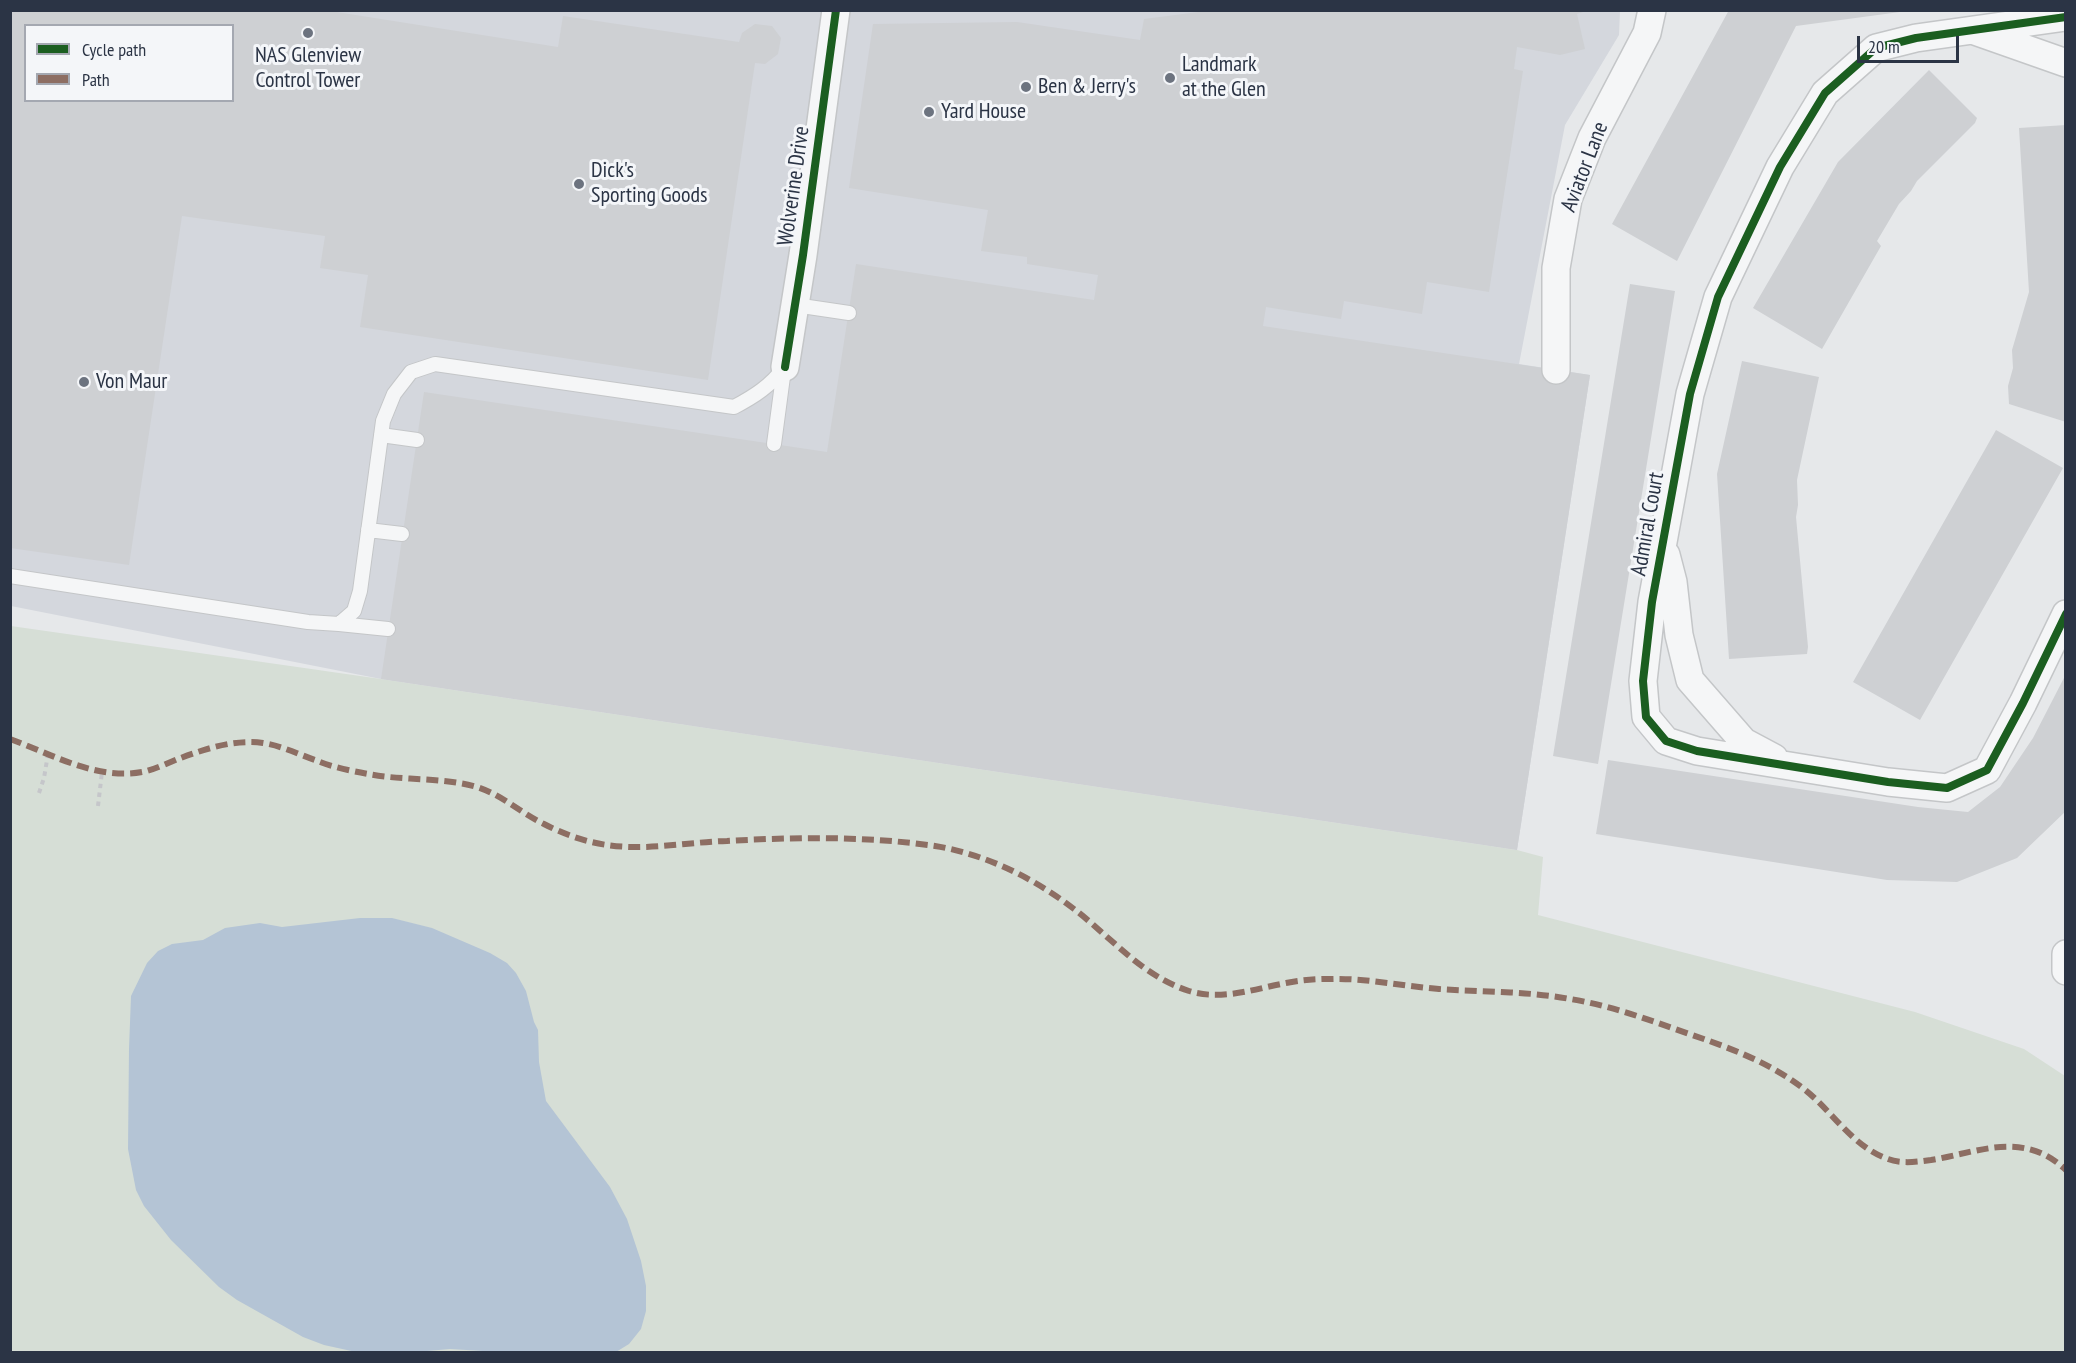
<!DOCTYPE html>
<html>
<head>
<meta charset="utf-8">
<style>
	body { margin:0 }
	#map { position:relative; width:2076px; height:1363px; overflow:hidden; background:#e6e8ea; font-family:"PT Sans Narrow",sans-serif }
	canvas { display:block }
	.frame { position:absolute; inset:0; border:12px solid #2b3445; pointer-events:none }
	.legend { position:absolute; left:24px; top:24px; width:210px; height:78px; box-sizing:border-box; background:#f4f6f9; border:2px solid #a4a8b1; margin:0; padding:8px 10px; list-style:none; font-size:18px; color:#2b3445 }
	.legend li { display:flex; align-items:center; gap:12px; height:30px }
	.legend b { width:30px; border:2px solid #a4a8b1 }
	.scale { position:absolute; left:1857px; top:36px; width:102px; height:27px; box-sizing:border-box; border:3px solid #2b3445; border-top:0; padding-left:8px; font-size:18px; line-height:21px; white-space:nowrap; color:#2b3445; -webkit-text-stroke:4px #f4f6f9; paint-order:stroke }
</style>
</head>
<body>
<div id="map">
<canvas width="2076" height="1363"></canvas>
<div class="frame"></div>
<ul class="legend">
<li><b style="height:8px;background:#1b5e20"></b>Cycle path</li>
<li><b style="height:8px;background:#8d6e63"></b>Path</li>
</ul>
<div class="scale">20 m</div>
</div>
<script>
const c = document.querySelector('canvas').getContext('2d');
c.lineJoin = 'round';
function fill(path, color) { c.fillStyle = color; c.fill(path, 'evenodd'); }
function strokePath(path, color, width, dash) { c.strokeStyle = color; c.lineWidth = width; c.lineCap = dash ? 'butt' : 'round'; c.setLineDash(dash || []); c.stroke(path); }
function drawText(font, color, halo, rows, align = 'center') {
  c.font = font + ' "PT Sans Narrow",sans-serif'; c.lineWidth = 6; c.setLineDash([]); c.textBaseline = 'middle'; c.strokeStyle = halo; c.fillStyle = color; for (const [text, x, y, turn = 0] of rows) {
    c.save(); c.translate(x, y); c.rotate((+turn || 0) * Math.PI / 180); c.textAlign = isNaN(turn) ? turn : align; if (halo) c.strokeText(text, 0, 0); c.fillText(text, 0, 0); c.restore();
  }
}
fill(new Path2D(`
	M10,11H1620L1619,35L1565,125L1519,364L1590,375L1517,850L381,679L11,606ZM26,26H232V100H26Z`), '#d4d7dd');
fill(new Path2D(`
	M11,626L381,679L1517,850L1543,857L1538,915L1915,1012L2024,1049L2065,1076V1352H11Z`), '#d6ded6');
fill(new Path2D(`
	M360,918H392L432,928L490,953L507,963L516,973L526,991L534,1022L538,1030L539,1062L546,1101L610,1187L627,1219L641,1261L646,1286V1311L641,1329L629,1344L616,1352H499L450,1349L416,1352H356L324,1345L303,1337L237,1300L219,1287L171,1240L144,1206L136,1190L128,1149L129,1049L131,996L147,963L158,951L172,944L203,940L225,928L260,923L282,927Z`), '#b4c4d5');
fill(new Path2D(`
	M10,10H324L558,47L563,16L739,42L742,33L755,24L772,26L781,38L778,54L765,64L755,63L708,380L360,327L368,275L320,268L325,236L182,216L129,565L10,548ZM26,26H232V100H26Z
	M1214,10H1589L1577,14L1585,49L1560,55L1517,47L1514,69L1523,71L1489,292L1427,282L1422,314L1344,301L1341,319L1266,307L1263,326L1590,375L1517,850L381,679L424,392L827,452L856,264L1094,300L1098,275L1027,264V257L981,251L988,210L849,188L873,24L1017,22L1140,40L1144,19Z
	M1729,10L1900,12L1796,26L1677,261L1612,224Z
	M1929,70L1977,118L1975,123L1917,181L1911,191L1899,204L1877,241L1881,246L1822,349L1753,308L1838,162Z
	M2066,125V422L2009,404L2008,386L2013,368L2012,350L2029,292L2019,128Z
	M1630,284L1675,291L1598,764L1553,756Z
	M1742,361L1819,377L1797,480L1798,505L1796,517L1808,647L1807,654L1729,659L1717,474Z
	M1996,430L2063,468L1920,720L1853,682Z
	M2066,674V811L2017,858L1957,882L1887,880L1596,834L1608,760L1918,807L1968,812L2000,787L2033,738Z`), '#ced0d3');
const lane = new Path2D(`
	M795,305L849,313
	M381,435L417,440
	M774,444L784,369
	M368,530L402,534
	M10,576L308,622L339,624L354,611L360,591L383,421L394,394L411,372L435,364L734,407C755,396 770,386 785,367
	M339,624L388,629`);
const street = new Path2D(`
	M2066,17L1916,38L1876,48L1825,93L1780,167L1718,297L1690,394L1652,602L1643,681L1646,717L1666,741L1697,751L1888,782L1947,788L1987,770L2023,703L2066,614
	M1975,31L2066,63
	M785,367L803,255L836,10
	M1556,370V268L1568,199L1592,138L1647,33L1652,10
	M1666,555L1673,582L1679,635L1690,680L1744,742L1774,758
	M2066,954V971`);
strokePath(lane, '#c4c6c8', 16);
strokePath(street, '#c4c6c8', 30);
strokePath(new Path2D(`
	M39,793L44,778L48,754
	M98,806L102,772`), '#c5c6ca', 4, [4.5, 4.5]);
strokePath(lane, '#f5f6f7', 14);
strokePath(street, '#f5f6f7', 27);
strokePath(new Path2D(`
	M10,739C54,755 99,782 147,771C157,768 168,763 178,759C205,749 234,739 263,743C282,746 298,754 315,760C332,767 351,771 368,774C404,781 442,777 477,787C502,795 521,813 544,824C563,834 586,842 607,845C647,851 687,842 727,841C795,837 867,836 935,846C985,854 1034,878 1074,909C1112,938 1142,976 1189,991C1221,1001 1254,989 1286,983C1301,980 1315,979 1330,979C1366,978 1402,986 1439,989C1482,992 1527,991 1570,999C1607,1005 1641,1017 1675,1029C1721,1045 1765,1059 1804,1089C1832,1111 1853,1147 1888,1159C1901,1164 1916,1162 1931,1160C1980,1152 2023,1130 2066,1170`), '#8d6e63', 6, [12, 6]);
strokePath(new Path2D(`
	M2066,17L1916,38L1876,48L1825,93L1780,167L1718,297L1690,394L1652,602L1643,681L1646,717L1666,741L1697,751L1888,782L1947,788L1987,770L2023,703L2066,614
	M785,367L803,255L836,10`), '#1b5e20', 8);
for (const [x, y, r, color] of [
	[308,33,6,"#6c737f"],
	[1170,78,6,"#6c737f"],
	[1026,87,6,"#6c737f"],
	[929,112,6,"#6c737f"],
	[579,184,6,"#6c737f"],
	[84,382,6,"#6c737f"]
]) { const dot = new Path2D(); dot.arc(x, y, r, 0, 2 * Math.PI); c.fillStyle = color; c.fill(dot); strokePath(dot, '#f4f6f9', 2); }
drawText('22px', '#2b3445', '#f4f6f9', [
	["NAS Glenview",308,56,"center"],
	["Control Tower",308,81,"center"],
	["Landmark",1182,65],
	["at the Glen",1182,90],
	["Ben & Jerry's",1038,87],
	["Yard House",941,112],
	["Dick's",591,171],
	["Sporting Goods",591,196],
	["Von Maur",96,382]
], 'left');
drawText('22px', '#2b3445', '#f4f6f9', [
	["Aviator Lane",1585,167,-69],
	["Wolverine Drive",794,186,-82],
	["Admiral Court",1648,524,-80]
]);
</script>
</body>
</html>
